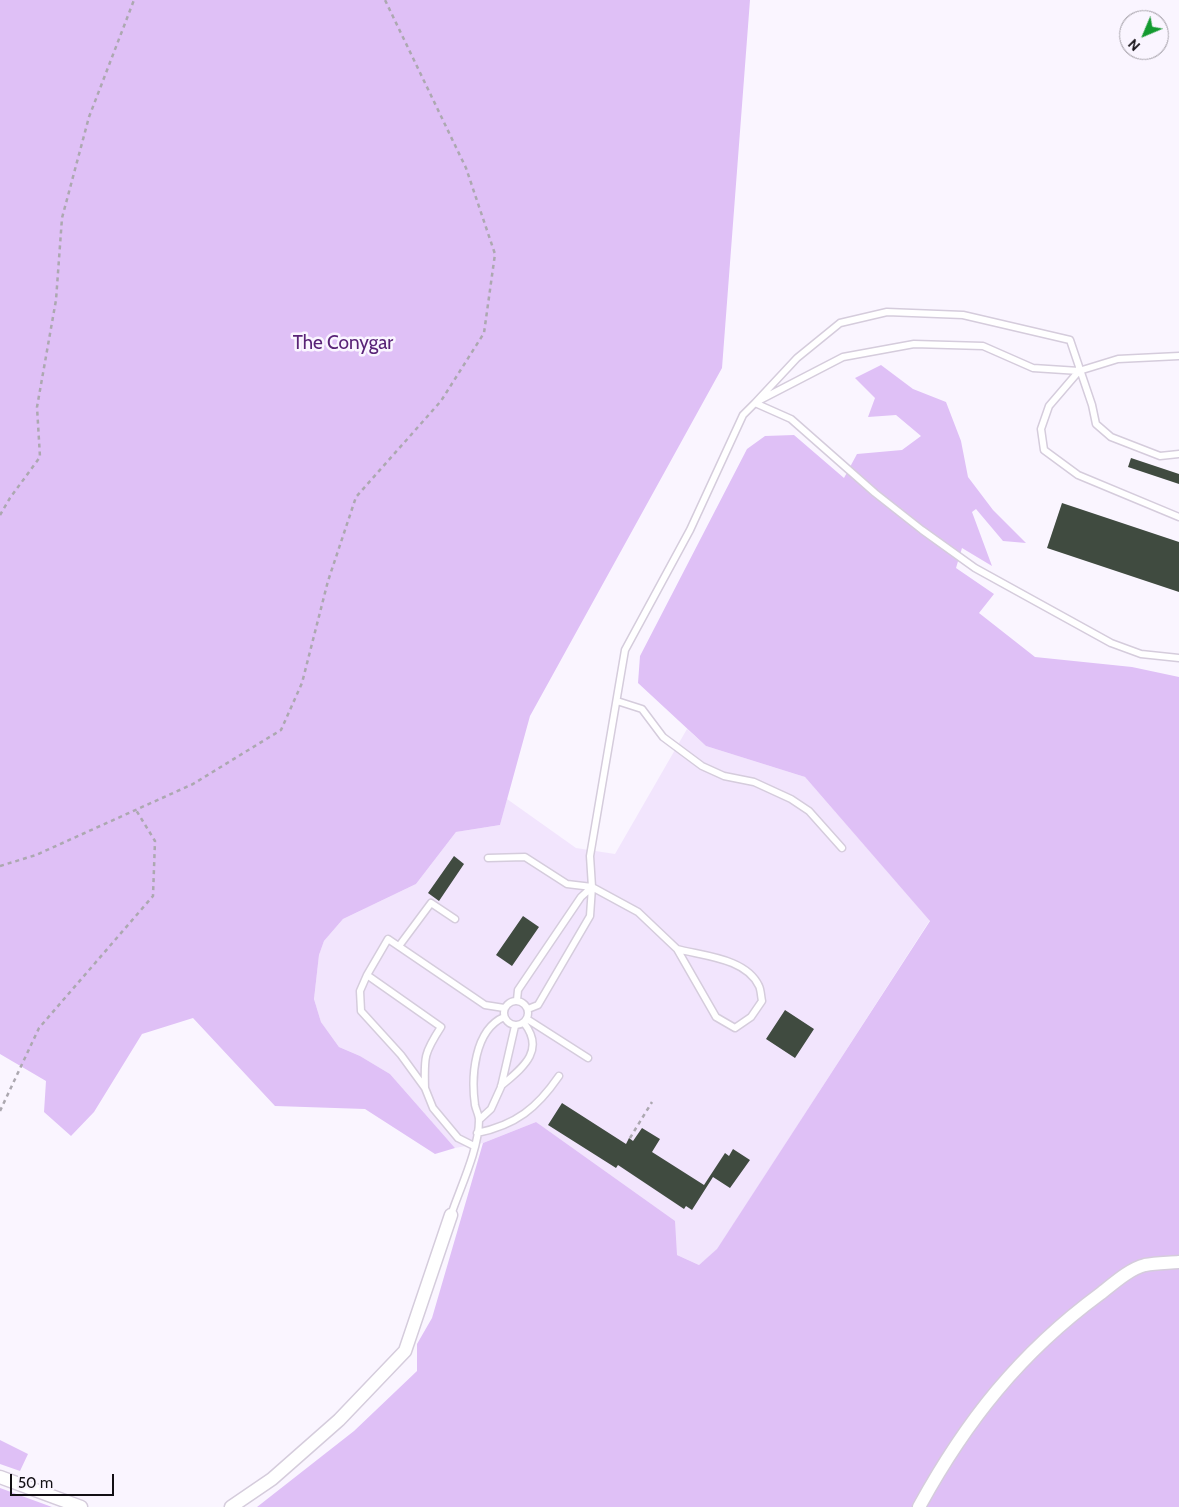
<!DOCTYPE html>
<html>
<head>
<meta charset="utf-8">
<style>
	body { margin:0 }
	#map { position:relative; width:1179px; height:1507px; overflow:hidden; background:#faf5ff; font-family:Cabin,sans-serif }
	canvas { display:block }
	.north { position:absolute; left:1119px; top:10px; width:50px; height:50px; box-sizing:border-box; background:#faf5ff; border:1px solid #9d99a1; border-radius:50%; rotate:225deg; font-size:14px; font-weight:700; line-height:20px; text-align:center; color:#120f14 }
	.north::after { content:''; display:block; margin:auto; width:18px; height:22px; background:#149a30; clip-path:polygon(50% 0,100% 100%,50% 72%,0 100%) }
	.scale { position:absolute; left:10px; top:1474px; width:104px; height:22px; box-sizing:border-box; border:2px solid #120f14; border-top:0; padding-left:6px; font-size:15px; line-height:18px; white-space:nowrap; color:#120f14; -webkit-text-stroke:4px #faf5ff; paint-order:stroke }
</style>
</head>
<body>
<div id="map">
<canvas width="1179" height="1507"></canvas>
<div class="north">N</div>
<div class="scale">50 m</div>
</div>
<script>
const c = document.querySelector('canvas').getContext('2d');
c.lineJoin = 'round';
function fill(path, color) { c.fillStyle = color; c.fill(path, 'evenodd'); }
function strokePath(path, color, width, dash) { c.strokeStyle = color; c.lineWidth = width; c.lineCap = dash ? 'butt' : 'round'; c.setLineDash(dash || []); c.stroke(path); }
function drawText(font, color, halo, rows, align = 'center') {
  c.font = font + ' Cabin,sans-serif'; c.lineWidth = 5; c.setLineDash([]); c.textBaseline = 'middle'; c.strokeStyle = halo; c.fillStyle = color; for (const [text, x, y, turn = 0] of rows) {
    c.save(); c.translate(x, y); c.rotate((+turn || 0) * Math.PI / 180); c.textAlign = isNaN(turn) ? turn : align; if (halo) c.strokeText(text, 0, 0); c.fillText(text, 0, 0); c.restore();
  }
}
fill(new Path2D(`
	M687,729L706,746L805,777L930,920L717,1250L699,1265L677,1255L536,1122L483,1143L455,1148L390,1074L360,1056L339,1047L321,1022L314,999L319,955L324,941L343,919L416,884L456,832L500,825L507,799L576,848L615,854Z`), '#f2e5fd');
fill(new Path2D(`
	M0,0H750L722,368L530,716L500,825L456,832L416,884L343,919L324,941L319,955L314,999L321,1022L339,1047L360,1056L390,1074L455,1148L435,1154L365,1109L275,1106L193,1018L142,1034L94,1112L71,1136L44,1112L46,1081L0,1054Z
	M881,365L913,389L946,402L961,441L968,477L993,510L1026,543L1003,541L976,509L972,512L992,566L962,548L956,568L994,594L979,613L1035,657L1132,667L1179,677V1507H257L354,1431L417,1371V1344L432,1318L483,1143L536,1122L675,1221L677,1255L699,1265L717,1249L930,921L805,777L706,746L638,683L640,656L747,449L765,436L794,435L844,478L857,454L902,450L921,436L896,415L868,417L875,398L855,378Z
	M0,1440L28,1454L20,1471L0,1464Z
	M0,1488L52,1507H0Z`), '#dfc0f6');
fill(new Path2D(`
	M1131,458L1179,474V484L1128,467Z
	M1062,503L1179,542V592L1047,548Z
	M454,856L464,864L439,901L428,893Z
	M523,916L539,927L512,966L496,955Z
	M785,1010L814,1029L795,1058L766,1039Z
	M562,1103L626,1144L629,1138L633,1141L642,1128L660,1139L652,1152L704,1185L725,1153L729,1156L733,1149L750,1160L730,1188L713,1177L692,1210L686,1206L684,1209L618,1165L616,1168L548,1125Z`), '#404b40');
const lane = new Path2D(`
	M1079,371L1049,406L1041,429L1044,450L1078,475L1179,517
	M760,400L843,357L914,344L983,346L1033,368L1079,371L1118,359L1179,356
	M755,403L797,358L840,323L887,312L963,315L1070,340L1092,405L1096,424L1111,437L1160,456L1179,454
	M617,701L642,709L663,737L702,766L724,776L754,782L791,799L809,811L842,848
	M488,858L525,857L567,884L592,887L638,912L677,949L716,1017L735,1028L751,1017L762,1001C761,997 761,990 759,986C746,958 703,956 677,949
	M399,946L431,903L455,919
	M367,975L360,991L361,1011L401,1055L425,1088L433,1108L458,1138L474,1146
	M517,1000L518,990L581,897L592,887
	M504 1013a12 12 0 1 1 24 0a12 12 0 1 1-24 0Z
	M528,1009L538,1005L590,916L592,887L590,856L625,650L690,530L743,415L755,403L791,419L875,493L922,530L975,568L1111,643L1141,654L1179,658
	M527,1019L588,1058
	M501,1086C522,1068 546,1051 524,1023
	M425,1088C424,1057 424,1053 441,1027L367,975L388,939L485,1005L504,1008
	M479,1120L491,1109L501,1087L515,1026
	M477,1133C516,1125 537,1108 559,1076
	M451,1215C460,1188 479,1149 479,1120C479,1115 476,1110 475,1105C471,1077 474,1030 504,1017`);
const street = new Path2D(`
	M0,1477L81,1507
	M231,1507L272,1479L339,1420L405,1351L451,1215
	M919,1507C966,1421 1020,1353 1100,1294C1113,1284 1129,1269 1145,1265C1156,1263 1168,1263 1179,1262`);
strokePath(lane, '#d5ccdc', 9);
strokePath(street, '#d5ccdc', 15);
strokePath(new Path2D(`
	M0,515L10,498L40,457L37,407L56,300L62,218L89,117L134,0
	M0,866L36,855L193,784L281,730L302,683L328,581L356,497L441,401L484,333L495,254L466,168L385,0
	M0,1111L39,1028L153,896L155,841L136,810
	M630,1138L652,1102`), '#aca8b0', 2.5, [4, 4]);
strokePath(lane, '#fff', 6);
strokePath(street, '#fff', 12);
drawText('19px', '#592377', '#faf5ff', [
	["The Conygar",343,343]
]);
</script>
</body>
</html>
